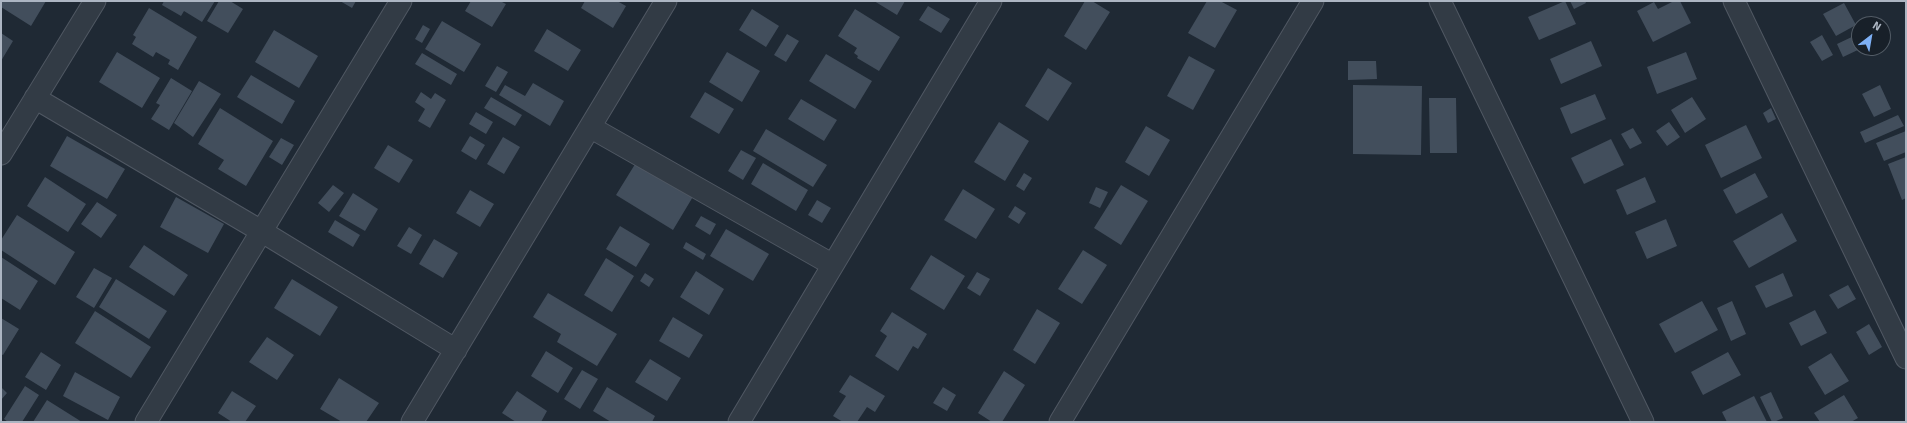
<!DOCTYPE html>
<html>
<head>
<meta charset="utf-8">
<style>
	body { margin:0 }
	#map { position:relative; width:1907px; height:423px; overflow:hidden; background:#1f2934; font-family:Signika,sans-serif }
	canvas { display:block }
	.frame { position:absolute; inset:0; border:2px solid #acb5c2; pointer-events:none }
	.north { position:absolute; left:1851px; top:16px; width:40px; height:40px; box-sizing:border-box; background:#182029; border:1px solid #535c66; border-radius:50%; rotate:31deg; font-size:11px; font-weight:700; line-height:16px; text-align:center; color:#acb5c2 }
	.north::after { content:''; display:block; margin:auto; width:14px; height:18px; background:#7eb0f5; clip-path:polygon(50% 0,100% 100%,50% 72%,0 100%) }
</style>
</head>
<body>
<div id="map">
<canvas width="1907" height="423"></canvas>
<div class="frame"></div>
<div class="north">N</div>
</div>
<script>
const c = document.querySelector('canvas').getContext('2d');
c.lineJoin = 'round';
function fill(path, color) { c.fillStyle = color; c.fill(path, 'evenodd'); }
function strokePath(path, color, width, dash) { c.strokeStyle = color; c.lineWidth = width; c.lineCap = dash ? 'butt' : 'round'; c.setLineDash(dash || []); c.stroke(path); }
fill(new Path2D(`
	M1,1H46L31,26L1,7Z
	M164,1H215L202,22L184,11L181,16L162,5Z
	M219,1H230L243,9L228,33L207,21Z
	M340,1H356L352,8Z
	M471,1H500L506,4L492,27L465,11Z
	M585,1H617L626,6L613,28L581,8Z
	M874,1H905L897,15Z
	M1085,1H1092L1110,12L1086,50L1064,36Z
	M1207,1H1220L1237,10L1215,48L1188,33Z
	M1565,1L1576,24L1539,40L1528,17Z
	M1570,1H1585L1586,3L1574,9Z
	M1674,1H1680L1691,23L1653,42L1637,11L1654,2L1658,9Z
	M1844,3L1856,25L1836,36L1823,14Z
	M928,6L950,19L941,33L919,20Z
	M149,8L197,37L178,70L168,64L170,60L156,52L153,57L132,44L136,37L133,35Z
	M752,9L779,26L766,47L739,30Z
	M855,9L900,37L879,71L857,58L858,56L854,53L857,48L838,36Z
	M442,21L481,44L464,72L425,49Z
	M423,25L430,29L422,43L415,39Z
	M547,29L581,50L568,71L534,51Z
	M274,30L318,56L299,88L255,62Z
	M1,33L13,41L1,61Z
	M787,34L799,41L786,62L774,55Z
	M1822,35L1833,55L1822,61L1810,42Z
	M1856,35L1859,41V48H1862L1843,57L1837,44Z
	M1591,41L1602,66L1561,84L1550,59Z
	M117,52L160,78L142,108L99,82Z
	M727,52L760,71L742,102L709,82Z
	M1686,52L1697,79L1657,94L1647,67Z
	M422,53L457,74L451,85L415,64Z
	M826,54L872,81L855,109L809,81Z
	M1189,56L1215,70L1193,110L1167,96Z
	M1348,61H1376L1377,79L1348,80Z
	M497,66L508,72L496,92L485,86Z
	M1048,68L1072,83L1048,121L1025,106Z
	M251,75L295,101L282,124L237,97Z
	M171,78L192,91L169,130L151,119L160,105L156,103Z
	M199,81L221,94L193,137L174,123Z
	M533,83L564,101L550,126L499,95L505,85L525,96Z
	M1353,85L1422,86L1421,155L1353,154Z
	M1880,85L1891,109L1874,117L1862,94Z
	M421,92L431,99L435,93L446,100L430,128L418,121L425,109L415,102Z
	M705,92L734,109L719,134L690,117Z
	M1595,94L1606,119L1571,134L1560,108Z
	M491,97L522,115L515,126L484,108Z
	M1692,97L1706,119L1685,133L1671,110Z
	M1429,98H1456L1457,153H1430Z
	M801,99L837,120L824,141L788,119Z
	M220,108L273,141L246,186L218,169L224,160L198,144Z
	M1771,108L1776,119L1768,123L1763,113Z
	M476,112L493,122L486,134L469,124Z
	M1898,115L1904,126L1865,143L1860,132Z
	M999,122L1029,141L1005,181L974,162Z
	M1669,122L1680,137L1667,146L1656,131Z
	M1746,125L1762,158L1721,178L1705,145Z
	M1146,126L1170,140L1149,176L1125,162Z
	M1633,128L1642,143L1630,149L1621,134Z
	M766,129L827,165L813,187L753,151Z
	M1906,131V152L1884,161L1876,143Z
	M67,136L125,169L107,199L50,166Z
	M470,136L485,145L476,160L461,151Z
	M503,137L520,147L504,174L487,164Z
	M281,138L294,145L282,165L269,157Z
	M1611,139L1624,165L1584,184L1571,158Z
	M388,145L413,160L399,183L374,168Z
	M741,150L756,158L743,180L728,171Z
	M1906,157V198L1902,200L1888,164Z
	M637,161L694,195L673,230L616,195Z
	M763,163L808,190L796,211L751,184Z
	M1024,173L1032,178L1024,191L1016,186Z
	M1755,173L1768,197L1736,214L1723,190Z
	M45,177L86,204L68,232L27,206Z
	M1645,177L1656,202L1627,215L1616,190Z
	M333,185L344,193L329,212L318,203Z
	M1121,185L1148,201L1121,245L1094,228Z
	M1096,187L1108,192L1100,208L1089,203Z
	M963,189L995,209L976,239L944,220Z
	M470,190L494,204L480,227L456,213Z
	M353,193L378,209L365,231L339,216Z
	M176,197L224,224L208,253L160,227Z
	M817,200L831,208L822,223L808,215Z
	M97,202L117,215L101,238L81,224Z
	M1015,206L1026,213L1019,224L1008,217Z
	M1782,213L1797,241L1749,268L1733,241Z
	M17,215L75,252L55,285L1,250V240Z
	M701,216L716,224L710,235L695,226Z
	M1666,219L1677,246L1647,259L1635,232Z
	M335,220L360,235L353,247L328,232Z
	M620,226L650,244L636,267L606,249Z
	M409,227L422,235L411,254L397,246Z
	M726,229L769,254L753,281L710,256Z
	M434,239L458,253L443,278L419,264Z
	M686,242L706,254L703,260L683,248Z
	M144,245L188,275L174,296L129,267Z
	M1083,250L1107,265L1082,304L1058,289Z
	M931,255L965,276L944,310L910,289Z
	M1,257L38,281L20,310L1,298Z
	M606,258L634,276L612,312L584,295Z
	M94,268L112,278L94,308L76,297Z
	M696,271L724,289L709,315L680,297Z
	M977,272L990,279L980,296L967,288Z
	M645,273L654,279L649,287L640,281Z
	M1783,273L1793,296L1766,308L1755,286Z
	M116,279L167,311L149,339L99,307Z
	M292,279L338,307L320,336L274,308Z
	M1848,285L1856,299L1838,309L1829,295Z
	M548,293L617,334L597,366L557,342L561,334L533,317Z
	M1702,301L1718,330L1675,353L1659,324Z
	M1732,301L1746,334L1731,341L1717,308Z
	M1037,309L1060,323L1035,364L1013,350Z
	M1815,310L1827,333L1801,346L1789,323Z
	M95,311L151,347L131,378L75,343Z
	M892,312L927,334L918,349L913,346L898,371L875,356L887,336L880,331Z
	M673,317L703,335L689,358L659,341Z
	M1,318L19,329L3,355L1,354Z
	M1869,324L1882,347L1869,355L1856,332Z
	M267,337L294,355L277,380L249,362Z
	M546,351L573,368L558,393L531,376Z
	M41,352L61,365L46,390L25,377Z
	M1728,352L1741,375L1703,395L1691,372Z
	M1831,353L1849,381L1825,395L1808,367Z
	M650,359L681,378L667,401L635,382Z
	M582,370L598,379L580,409L564,399Z
	M1004,371L1025,385L1002,422H992L978,413Z
	M75,372L120,397L108,420L63,396Z
	M850,375L885,396L875,412L867,407L857,422H843L833,416L846,396L839,392Z
	M339,378L379,403L366,422H342L320,409Z
	M25,386L39,395L22,422H8L4,419Z
	M1,387L7,393L1,400Z
	M607,387L655,416L652,422H611L593,411Z
	M943,387L956,395L947,411L933,403Z
	M232,391L256,406L245,422H232L218,413Z
	M517,391L547,411L541,422H516L502,413Z
	M1771,392L1783,418L1774,422H1772L1760,397Z
	M1844,395L1858,418L1851,422H1820L1814,413Z
	M1754,396L1767,422H1727L1722,412Z
	M47,400L82,422H33Z`), '#424e5c');
const street = new Path2D(`
	M1440,1L1643,422
	M1734,1L1906,358
	M35,98L261,231L456,350
	M590,127L833,265
	M1,154L95,1
	M146,422L401,1
	M412,422L666,1
	M739,422L991,1
	M1060,422L1313,1`);
strokePath(street, '#505863', 23);
strokePath(street, '#323b45', 21);
</script>
</body>
</html>
